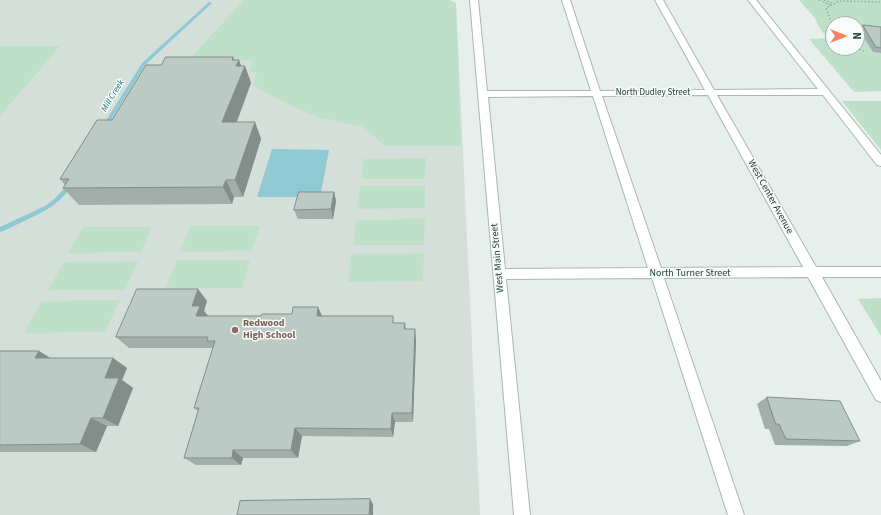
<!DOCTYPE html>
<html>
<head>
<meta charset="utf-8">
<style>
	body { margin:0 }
	#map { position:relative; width:881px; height:515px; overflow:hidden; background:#e6efeb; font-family:"Source Sans 3",sans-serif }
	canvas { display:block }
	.north { position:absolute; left:825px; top:16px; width:40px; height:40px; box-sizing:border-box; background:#f7fbf9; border:1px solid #a3b1ad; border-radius:50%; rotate:90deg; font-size:11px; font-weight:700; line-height:16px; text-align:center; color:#24423a }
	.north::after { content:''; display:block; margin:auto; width:14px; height:18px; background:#f4845f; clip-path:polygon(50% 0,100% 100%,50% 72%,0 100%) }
</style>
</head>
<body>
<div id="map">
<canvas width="881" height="515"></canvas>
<div class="north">N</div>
</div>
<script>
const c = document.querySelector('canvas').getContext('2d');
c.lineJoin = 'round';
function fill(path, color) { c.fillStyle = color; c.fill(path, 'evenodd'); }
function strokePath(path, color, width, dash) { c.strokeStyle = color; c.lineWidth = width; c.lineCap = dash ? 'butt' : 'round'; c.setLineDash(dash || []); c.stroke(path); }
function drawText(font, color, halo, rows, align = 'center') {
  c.font = font + ' "Source Sans 3",sans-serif'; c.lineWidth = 3; c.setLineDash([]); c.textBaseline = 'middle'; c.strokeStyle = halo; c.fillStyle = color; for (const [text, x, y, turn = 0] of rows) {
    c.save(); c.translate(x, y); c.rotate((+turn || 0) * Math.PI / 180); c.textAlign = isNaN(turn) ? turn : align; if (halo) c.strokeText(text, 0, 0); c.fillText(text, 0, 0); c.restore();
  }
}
fill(new Path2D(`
	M0,0H449L456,3L480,515H0Z`), '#d4dfda');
fill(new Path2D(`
	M244,0H449L456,3L461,146H385L363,127L317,117L279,100L253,85L257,72H249L253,60L195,61L191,57Z
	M799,0H881V91L854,92L809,39L827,38L819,27L815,18ZM833,24H857V48H833Z
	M0,46H60L0,116Z
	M842,101H881V150Z
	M426,158L425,179H361L364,159Z
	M360,186H425V208L357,209Z
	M425,219L424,245H353L356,220Z
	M190,226H260L252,251L180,252Z
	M83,227H152L141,252L68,253Z
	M424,253L423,281L348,282L351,254Z
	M177,260H250L242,288L165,289Z
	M138,261L125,290H48L64,262Z
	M881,298V336L858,299Z
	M120,300L105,332L24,333L42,301Z`), '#bfe0c8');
fill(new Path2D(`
	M272,149L329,150L320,197H257Z`), '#8ec9d4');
fill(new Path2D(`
	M209,2L212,3L145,65L106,128H102V127L142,63Z
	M69,183L72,185C59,206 41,213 20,223C13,226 7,230 0,232V227L45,206L53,200L61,192L67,184Z`), '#8ec9d4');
const minor = new Path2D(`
	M470,0H478L487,91H591L562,0H570L600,91L705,90L655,0H663L714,90L818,89L748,0H756L881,155V166L877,165L823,95H717L816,267H881V277H822L881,381V402L876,400L808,277L664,278L744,515H728L652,278L506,279L530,515H514ZM708,95L803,267L661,268L602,96ZM593,96L648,268L505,269L488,97Z`);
strokePath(minor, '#a8b8b2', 2);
strokePath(new Path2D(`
	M819,0L831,5
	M824,0L834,4
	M833,26L826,8L839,1L881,2
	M856,48L866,52`), '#86b3a5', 1.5, [1.5, 2]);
fill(minor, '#fff');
fill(new Path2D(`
	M863,25L881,27V53L873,52L859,30Z
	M233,57L234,60L241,66H245L251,83L237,122H255L261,139L243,197H234L232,204L79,205L63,188L65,185L60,179L161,65Z
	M334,192L336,201L333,219H298L294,210Z
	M198,289L207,301L204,311L208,316H261L292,314L318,307L322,316H393L394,323H405L406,329L416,340L413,422H395L393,437L302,436L298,458H243L241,465H196L184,458L198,411L194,408L213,348H129L116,337Z
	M0,351H39L50,358H113L127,368L122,380L133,388L118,426H107L96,452H0Z
	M767,397L860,441L847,446L775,445L769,429H765L757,404Z`), '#a1aea9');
fill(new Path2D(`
	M233,57L236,66L239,60L243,71L245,66L251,83L230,139L222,122L232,60Z
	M255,122L261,139L243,197L235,180Z
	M226,180L234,197L232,204L223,187Z
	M334,192L336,201L333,219L331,209Z
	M198,289L207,301L204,311L209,317L196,316L192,306Z
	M318,307L323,319L317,316Z
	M415,329L416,340L413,422L412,413Z
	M39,351L55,361L35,358Z
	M113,358L127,368L122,380L133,388L118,426L103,418L105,378Z
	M392,413L395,422L393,437L391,429Z
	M91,418L107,426L96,452L80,444Z
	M295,428L302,436L298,458L291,450Z
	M233,450L243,458L241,465L232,458Z
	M370,499L373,504V515H369Z`), '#838d89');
const building = new Path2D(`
	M863,25L881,27V48L876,47Z
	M166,57H233L232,60H239L236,66H245L222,122H255L235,180H226L223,187L63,188L69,179H60L97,120H112L146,65H161Z
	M299,192H334L331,209L294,210Z
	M137,289H198L192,306H200L196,316H261L262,314H292L293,307H318L317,316H393V323H405L404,329H415L412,413H392L391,429L295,428L291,450H233L232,458H184L199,408H194L215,341H207L208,337H116Z
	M0,351H39L35,358H113L105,378H119L103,418H91L80,444L0,445Z
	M767,397L840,401L860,441L786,439L779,424H776Z
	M370,499L369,515H237L240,501Z`);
fill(building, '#bbcac4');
strokePath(building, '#838d89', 1);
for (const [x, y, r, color] of [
	[235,330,4,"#8d6e63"]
]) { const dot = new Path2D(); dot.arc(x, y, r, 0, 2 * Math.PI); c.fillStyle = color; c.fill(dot); strokePath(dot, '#f7fbf9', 1.5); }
drawText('9px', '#24423a', '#f7fbf9', [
	["North Dudley Street",653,93]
]);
drawText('italic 9px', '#1c6f80', '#f7fbf9', [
	["Mill Creek",113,96,-59]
]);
drawText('10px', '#24423a', '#f7fbf9', [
	["West Center Avenue",770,197,61],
	["West Main Street",498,258,-95],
	["North Turner Street",690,274]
]);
drawText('bold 10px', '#785e54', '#f7fbf9', [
	["Redwood",243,324],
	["High School",243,336]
], 'left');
</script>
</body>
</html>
